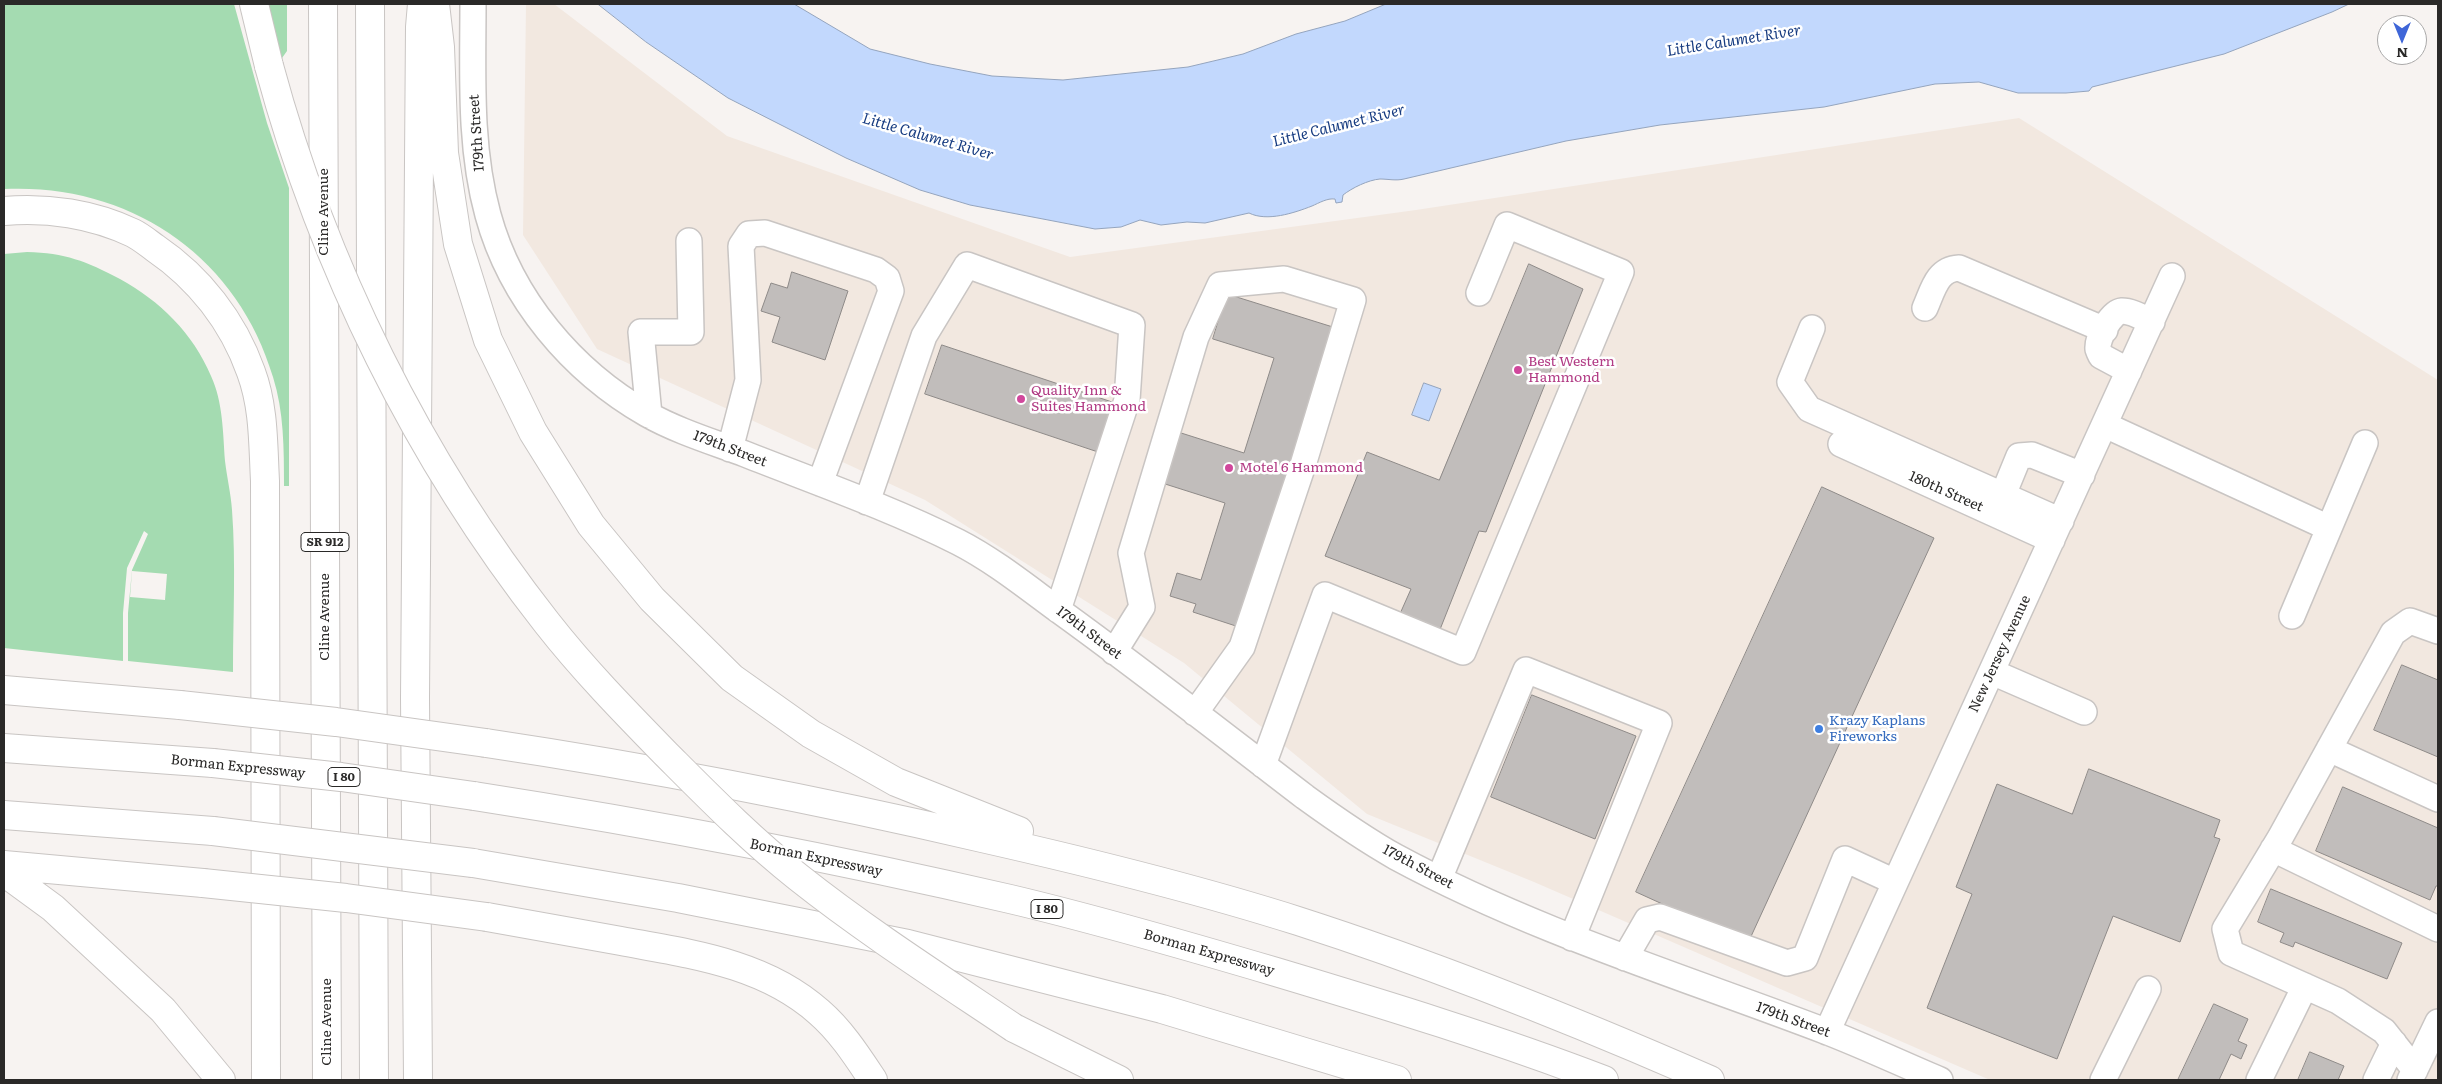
<!DOCTYPE html>
<html>
<head>
<meta charset="utf-8">
<style>
	body { margin:0 }
	#map { position:relative; width:2442px; height:1084px; overflow:hidden; background:#f7f3f1; font-family:Literata,serif }
	canvas { display:block }
	.frame { position:absolute; inset:0; border:5px solid #2a2928; pointer-events:none }
	.north { position:absolute; left:2377px; top:15px; width:50px; height:50px; box-sizing:border-box; background:#fff; border:1px solid #aaa9a9; border-radius:50%; rotate:180deg; font-size:14px; font-weight:700; line-height:20px; text-align:center; color:#2a2928 }
	.north::after { content:''; display:block; margin:auto; width:18px; height:22px; background:#3f66d8; clip-path:polygon(50% 0,100% 100%,50% 72%,0 100%) }
</style>
</head>
<body>
<div id="map">
<canvas width="2442" height="1084"></canvas>
<div class="frame"></div>
<div class="north">N</div>
</div>
<script>
const c = document.querySelector('canvas').getContext('2d');
c.lineJoin = 'round';
function fill(path, color) { c.fillStyle = color; c.fill(path, 'evenodd'); }
function strokePath(path, color, width, dash) { c.strokeStyle = color; c.lineWidth = width; c.lineCap = dash ? 'butt' : 'round'; c.setLineDash(dash || []); c.stroke(path); }
function drawText(font, color, halo, rows, align = 'center') {
  c.font = font + ' Literata,serif'; c.lineWidth = 5; c.setLineDash([]); c.textBaseline = 'middle'; c.strokeStyle = halo; c.fillStyle = color; for (const [text, x, y, turn = 0] of rows) {
    c.save(); c.translate(x, y); c.rotate((+turn || 0) * Math.PI / 180); c.textAlign = isNaN(turn) ? turn : align; if (halo) c.strokeText(text, 0, 0); c.fillText(text, 0, 0); c.restore();
  }
}
fill(new Path2D(`
	M526,4H554L727,136L1070,257L1416,210L2019,118L2438,380V1080H1990L1534,882L1367,814L1184,663L925,500L597,349L523,235Z`), '#f2e8e0');
fill(new Path2D(`
	M4,4H234L267,123L289,188V486H284C284,449 284,412 273,377C237,255 129,183 4,189Z
	M268,4H287V51L282,58V62Z
	M27,252C65,253 86,261 120,279C160,301 193,333 211,376C223,402 223,433 225,461C227,478 231,494 232,510C236,563 233,619 233,672L128,661V613L132,570L148,534L144,531L127,568L123,613V661L4,648V254ZM132,571L167,574L165,600L130,597Z`), '#a4dbb1');
const water = new Path2D(`
	M598,4H794L870,49L930,64L992,76L1063,80L1188,67L1243,54L1296,34L1345,21L1386,4H2349L2332,12L2224,54L2092,87L2089,91L2066,93H2018L1979,82L1935,84L1824,107L1660,125L1566,141L1404,179C1396,181 1388,179 1380,179C1368,180 1352,188 1343,195L1342,202L1336,203L1335,199C1327,198 1319,203 1312,206C1294,213 1267,222 1249,213L1205,223L1187,222L1161,225L1140,220L1121,227L1095,229L970,205L920,190L846,158L728,98L646,42Z
	M1424,383L1441,389L1429,421L1412,415Z`);
fill(water, '#c2d8fd');
strokePath(water, '#94a4bd', 1);
const building = new Path2D(`
	M1529,264L1583,289L1486,532L1479,531L1439,632L1399,616L1411,589L1325,556L1367,452L1439,480Z
	M792,272L848,291L825,360L772,342L780,317L761,311L771,283L787,288Z
	M1227,294L1336,328L1242,628L1193,612L1196,604L1170,596L1177,573L1201,580L1225,503L1162,483L1178,432L1244,453L1274,358L1213,339Z
	M942,345L1118,404L1101,453L925,394Z
	M1822,487L1934,538L1748,943L1636,892Z
	M2402,665L2438,680V757L2374,730Z
	M1532,695L1636,736L1595,839L1491,797Z
	M2089,769L2220,820L2214,837L2220,839L2180,942L2113,916L2057,1059L1927,1008L1972,894L1956,887L1997,784L2072,814Z
	M2343,787L2438,828V886H2436L2430,900L2316,851Z
	M2271,889L2402,943L2387,979L2295,942L2293,947L2280,942L2284,933L2258,922Z
	M2214,1004L2248,1019L2238,1041L2247,1045L2241,1059L2231,1054L2219,1080H2178Z
	M2310,1052L2344,1066L2338,1080H2298Z`);
fill(building, '#c1bdbb');
strokePath(building, '#8f8b89', 1);
const minor = new Path2D(`
	M473,4C473,74 469,146 488,215C511,299 572,371 647,414C677,431 713,442 745,454C816,482 890,508 958,542C995,561 1028,588 1061,612C1144,672 1224,735 1305,797C1334,818 1364,839 1396,857C1533,931 1681,976 1825,1031C1864,1046 1902,1064 1940,1080
	M1925,308C1933,290 1937,269 1959,268L2105,330
	M1812,328L1790,382L1809,409L2061,521
	M2129,371L2101,356C2100,354 2099,352 2098,349C2097,338 2111,312 2122,311C2132,311 2143,318 2152,322
	M649,415L641,332H691L689,241
	M2105,425L2329,528
	M1841,444L2052,540
	M730,449L748,380L741,246L749,234L765,233L876,270L887,278L891,291L820,483
	M2003,495L2019,456L2032,455L2082,475
	M867,502L924,336L967,265L1132,325L1127,400L1058,610
	M2292,616L2365,443
	M1114,652L1142,607L1131,553L1196,337L1220,285L1284,279L1353,300L1303,465L1242,647L1195,713
	M1992,672L2084,712
	M2329,749L2438,799
	M1263,765L1325,595L1463,652L1621,272L1507,225L1479,293
	M2273,849L2438,929
	M1439,879L1526,670L1659,723L1572,938
	M1625,958L1647,920L1660,917L1787,963L1805,958L1845,859L1895,882
	M1827,1032L2172,276
	M2415,1070L2384,1031L2338,1001L2231,953L2225,929L2280,838L2393,633L2410,621L2438,631
	M2103,1080L2148,989
	M2259,1080L2305,986
	M2376,1080L2394,1043
	M2410,1080L2438,1022`);
const highway = new Path2D(`
	M254,4L269,66
	M323,4L327,1080
	M370,4L374,1080
	M435,4L440,47L444,153L458,244L488,340L533,432L591,525L652,599L732,678L811,734L896,782L1019,831
	M4,211C47,207 93,214 133,233C141,237 148,243 155,248C199,278 233,321 251,372C264,407 263,444 265,481L266,1080
	M4,690L180,705
	M486,743C653,768 818,800 982,838C1088,862 1194,888 1298,921C1438,966 1575,1021 1710,1080
	M4,748L213,763
	M474,796C654,824 833,858 1010,899C1099,920 1188,946 1276,972C1386,1005 1497,1039 1604,1080
	M4,815L213,831
	M473,863L678,898L908,944L1162,1009L1397,1080
	M4,865L203,883
	M4,872L53,908L163,1010L221,1080
	M487,917C531,925 576,933 621,941C691,954 764,963 819,1012C841,1031 857,1056 873,1080
	M1014,1028L1119,1080
	M418,1080L415,698L420,27L422,4`);
strokePath(minor, '#c9c5c3', 28);
strokePath(highway, '#c9c5c3', 30);
strokePath(minor, '#fff', 25);
strokePath(highway, '#fff', 28);
const highwayBridge = new Path2D(`
	M269,66C323,266 418,459 547,623C583,669 624,711 665,753C708,796 750,839 798,877C866,931 941,979 1014,1028
	M180,705L336,722L486,743
	M213,763L341,777L474,796
	M213,831L473,863
	M203,883L346,898L487,917`);
strokePath(highwayBridge, '#c9c5c3', 30, []);
strokePath(highwayBridge, '#fff', 28);
for (const [x, y, r, color] of [
	[1518,370,5,"#d1479c"],
	[1021,399,5,"#d1479c"],
	[1229,468,5,"#d1479c"],
	[1819,729,5,"#3f7fe0"]
]) { const dot = new Path2D(); dot.arc(x, y, r, 0, 2 * Math.PI); c.fillStyle = color; c.fill(dot); strokePath(dot, '#fff', 2); }
for (const [x, y, w] of [
	[325,542,48],
	[344,777,32],
	[1047,909,32]
]) { const box = new Path2D(); box.roundRect(x - w / 2, y - 9.5, w, 19, 4); c.fillStyle = '#fff'; c.fill(box); strokePath(box, '#2a2928', 1); }
drawText('bold 12px', '#2a2928', null, [
	["SR 912",325,542],
	["I 80",344,777],
	["I 80",1047,909]
]);
drawText('14px', '#2a2928', '#fff', [
	["179th Street",477,133,-94],
	["Cline Avenue",324,212,-90],
	["179th Street",730,449,21],
	["180th Street",1946,492,24],
	["Cline Avenue",325,617,-90],
	["179th Street",1089,633,37],
	["New Jersey Avenue",2000,654,-65],
	["Borman Expressway",238,767,6],
	["Borman Expressway",816,858,12],
	["179th Street",1418,867,28],
	["Borman Expressway",1209,953,16],
	["179th Street",1793,1020,20],
	["Cline Avenue",327,1022,-90]
]);
drawText('14px', '#b23c85', '#fff', [
	["Best Western",1528,362],
	["Hammond",1528,378],
	["Quality Inn &",1031,391],
	["Suites Hammond",1031,407],
	["Motel 6 Hammond",1239,468]
], 'left');
drawText('14px', '#366cbe', '#fff', [
	["Krazy Kaplans",1829,721],
	["Fireworks",1829,737]
], 'left');
drawText('italic 15px', '#173c81', '#fff', [
	["Little Calumet River",1734,41,-9],
	["Little Calumet River",1339,126,-14],
	["Little Calumet River",928,137,16]
]);
</script>
</body>
</html>
